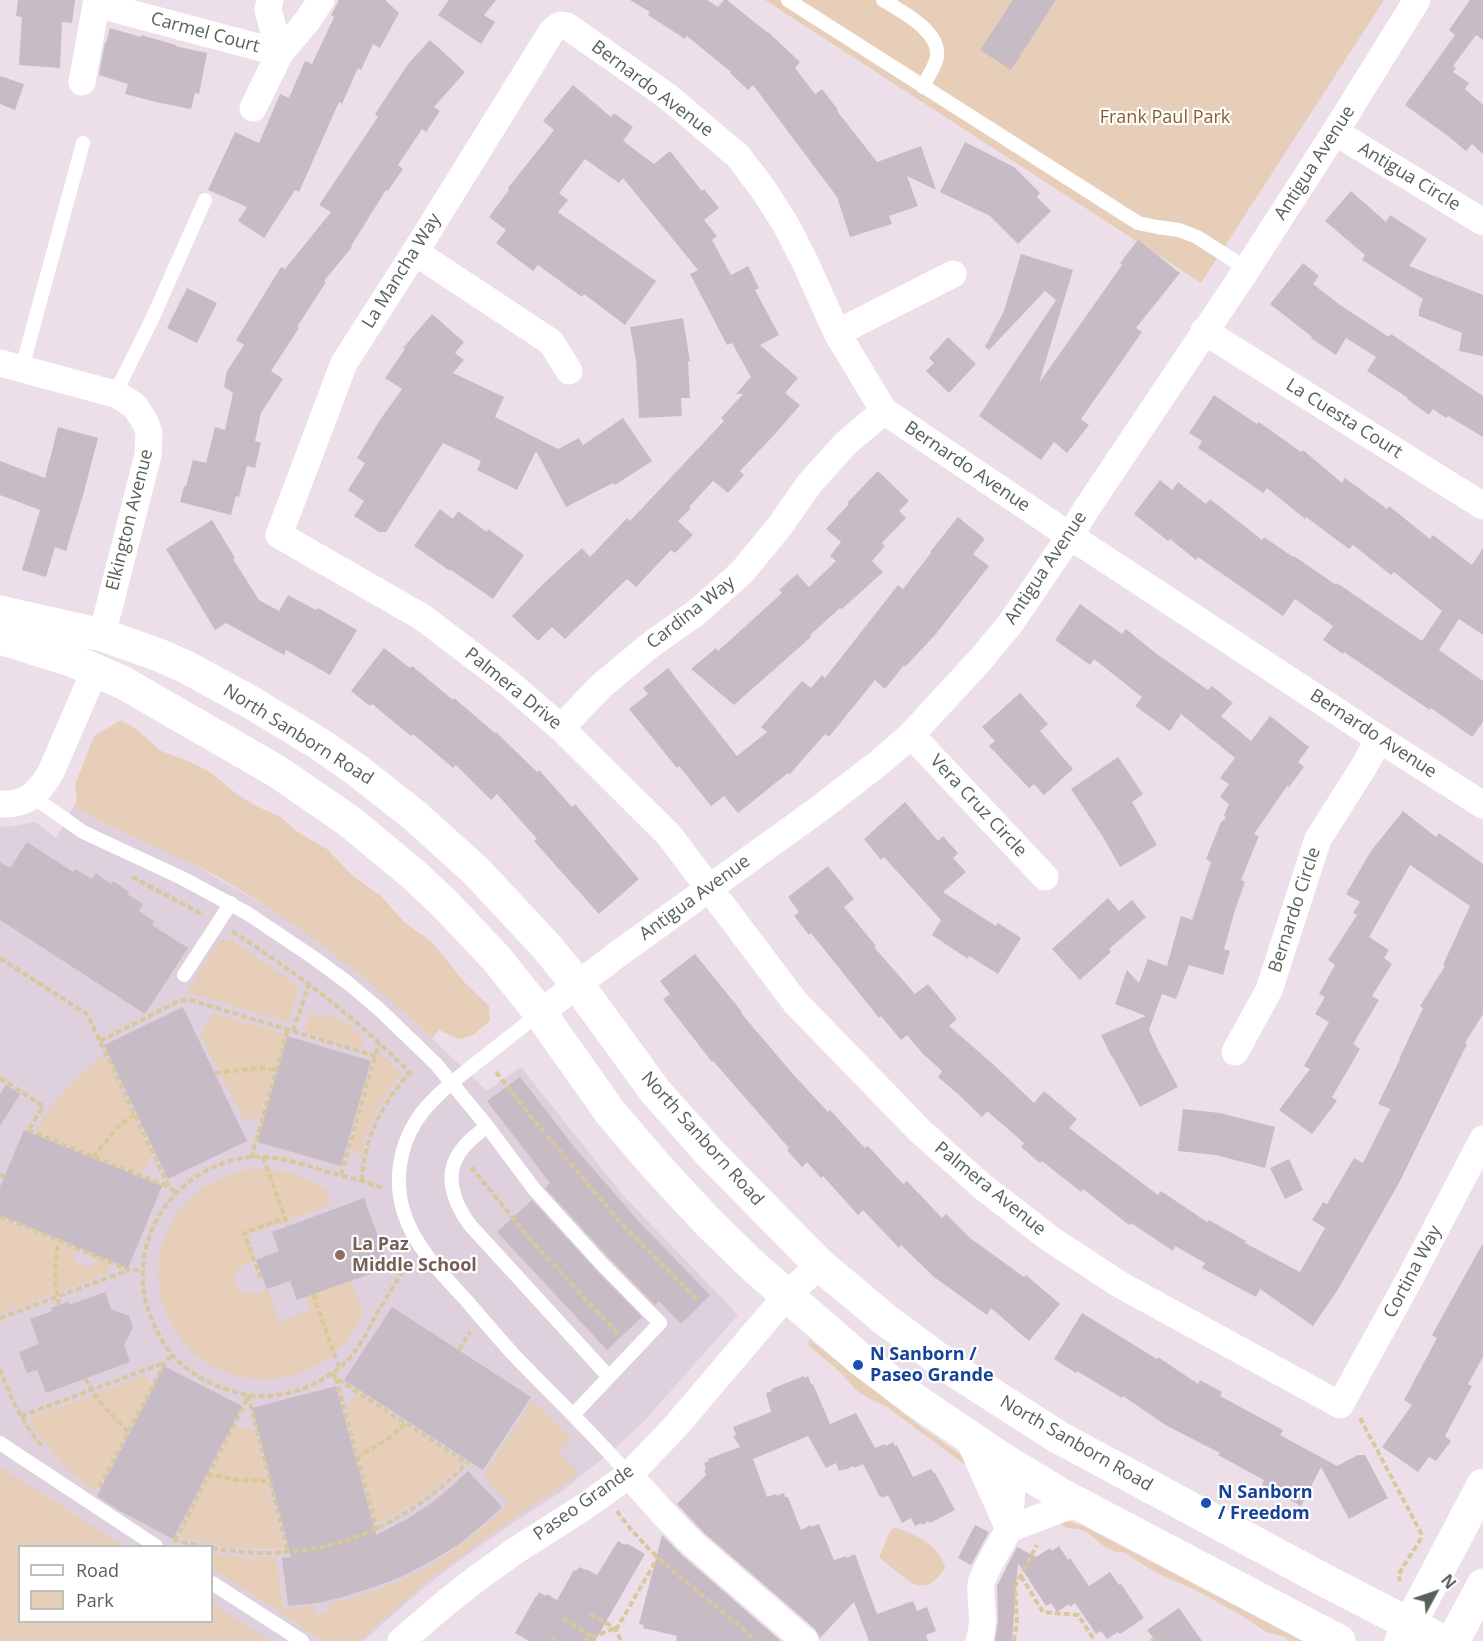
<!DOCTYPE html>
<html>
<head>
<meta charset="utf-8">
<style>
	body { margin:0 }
	#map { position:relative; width:1483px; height:1641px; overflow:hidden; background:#ecdfe9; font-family:"Open Sans",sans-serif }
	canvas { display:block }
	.legend { position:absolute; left:18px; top:1545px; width:195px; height:78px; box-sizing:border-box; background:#fff; border:2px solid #bcc0bc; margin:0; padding:8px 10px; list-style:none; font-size:18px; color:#586158 }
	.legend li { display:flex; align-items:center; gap:12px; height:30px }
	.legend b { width:30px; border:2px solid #bcc0bc }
	.north { position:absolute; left:1405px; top:1563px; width:60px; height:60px; -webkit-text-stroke:4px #fff; paint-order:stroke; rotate:50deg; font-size:16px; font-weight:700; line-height:24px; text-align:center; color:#586158 }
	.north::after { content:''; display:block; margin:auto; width:21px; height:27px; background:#586158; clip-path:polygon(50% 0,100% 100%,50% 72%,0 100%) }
</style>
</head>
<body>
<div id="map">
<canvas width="1483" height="1641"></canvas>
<ul class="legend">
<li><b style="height:8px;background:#fff"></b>Road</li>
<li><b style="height:16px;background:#e6ceb9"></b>Park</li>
</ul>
<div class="north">N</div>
</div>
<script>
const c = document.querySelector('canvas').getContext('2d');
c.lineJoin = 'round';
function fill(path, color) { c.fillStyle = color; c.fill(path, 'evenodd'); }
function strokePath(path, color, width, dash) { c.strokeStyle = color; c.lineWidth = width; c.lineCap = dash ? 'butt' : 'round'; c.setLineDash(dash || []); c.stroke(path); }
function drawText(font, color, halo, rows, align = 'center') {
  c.font = font + ' "Open Sans",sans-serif'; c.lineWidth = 4.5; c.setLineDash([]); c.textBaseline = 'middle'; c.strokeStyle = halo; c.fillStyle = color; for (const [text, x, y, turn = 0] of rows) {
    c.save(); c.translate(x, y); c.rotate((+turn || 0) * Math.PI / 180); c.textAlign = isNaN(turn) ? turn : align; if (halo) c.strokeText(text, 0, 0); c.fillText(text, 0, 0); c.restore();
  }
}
fill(new Path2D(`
	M74,806L110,826L186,860L276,912L338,956L367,980L398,1006L487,1091L521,1067L622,1194L738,1315L644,1421L610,1453L558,1494L517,1520L446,1570L413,1597L363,1641H0V826L7,827L35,822L56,838ZM20,1546H212V1622H20Z`), '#ded0dc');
fill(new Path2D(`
	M765,0H1384L1201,283Z
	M121,720L136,729L161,751L188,761L210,772L238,795L258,807L279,816L299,833L327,849L353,876L381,896L404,922L433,943L465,983L489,1006L490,1021L473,1035L461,1039L456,1038L439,1030L432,1038C365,975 293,919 213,874C179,856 144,843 110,826C97,820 86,812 74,806L77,800L75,785L94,736Z
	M230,939L297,985L298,990L288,1023L205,997L186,993L219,941Z
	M213,1013L285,1034L259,1118L244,1120L200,1034Z
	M309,1013L343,1020L364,1040L361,1048L305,1032Z
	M379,1052L402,1073C379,1100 369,1121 361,1155L359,1156L351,1146Z
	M103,1056L105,1057L151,1153L152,1156L143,1173L141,1174L38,1132L37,1130C50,1100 79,1078 103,1056Z
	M247,1169C282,1169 294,1172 325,1188L331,1204L248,1235L256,1260C251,1262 243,1265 239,1269C230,1278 237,1293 249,1294C255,1295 261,1291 267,1289L279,1322L310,1310L305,1297L351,1281L363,1313C357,1323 351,1336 344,1344C306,1383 248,1392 203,1360C199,1356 193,1353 189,1349C185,1345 182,1339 178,1334C146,1289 154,1227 198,1191C212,1180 230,1175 247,1169Z
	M0,1219L77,1251L74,1261L92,1268L96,1259L108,1264L109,1265L108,1273L0,1314Z
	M809,1339L921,1427L967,1459L976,1473L887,1407L866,1397L855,1389L839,1371L808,1345Z
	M144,1376L151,1382V1385L96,1488L95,1490L91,1489C67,1470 46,1447 29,1420V1418Z
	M357,1394L461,1462C448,1483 403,1513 379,1522L376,1520L346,1405Z
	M532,1401L571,1438L558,1451L579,1474L491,1534L428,1580L359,1641H323L212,1568V1553L247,1558L276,1557L283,1609L313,1606L315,1615L328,1613L327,1604C404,1587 452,1558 509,1503L483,1476Z
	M236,1426L253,1429L283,1546L281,1549L230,1548L184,1538L180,1535Z
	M0,1467L124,1546H20V1622H212V1603L270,1641H0Z
	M1067,1521L1083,1526L1302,1641H1290L1282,1636L1266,1632L1241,1615L1195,1590L1157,1573L1123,1552H1116L1105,1547L1088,1533L1079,1529L1066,1528L1060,1523Z
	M895,1527C915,1535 939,1544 945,1567C940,1578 928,1590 914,1584C907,1581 886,1563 879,1557L890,1531Z`), '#e6ceb9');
fill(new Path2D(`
	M18,0H75L72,23L62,22L60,68L19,65L22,17L16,16Z
	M339,0H385L399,13L380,48L373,44L361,70L358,68L342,104L339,102L299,192L295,190L264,238L238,221L247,207L208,190L235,132L259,143L280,94L289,98L305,61L312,64L334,17L331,15Z
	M449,0H496L484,15L495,22L481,44L438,15Z
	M630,0H707L718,7L724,0H727L768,33V32L800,62L795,68L815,94L822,89L838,110L837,111L877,162L921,146L936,190L907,176L918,206L889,216L892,224L850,237L837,197L753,85L748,90L730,73L731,72L687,36L685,39L648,15L650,12Z
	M1013,0H1056L1011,70L980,50Z
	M1470,0H1483V40L1476,35L1453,66L1456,68L1453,72L1469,83L1465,89L1483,105V154L1472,144L1466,151L1448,136L1405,105L1455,35L1449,30Z
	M110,28L141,37V35L176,45L175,46L207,53L199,94L195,93L191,109L160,103L125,94L128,84L99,75L105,42L106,43Z
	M430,40L465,72L434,107L440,111L426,132L422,129L398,165L403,169L388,191L386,190L351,246L352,247L324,281L326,282L297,327L299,328L271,371L283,379L261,413L255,441L261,443L255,468L247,466L239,497L236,496L231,515L180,502L184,486H186L193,460L206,463L215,427L225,430L233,393L224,387L227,371L244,345L236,340L281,267L285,269L331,212L319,205L378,117L375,114L408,64Z
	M0,76L24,84L15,110L0,104Z
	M573,85L611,117L614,113L633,127L623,141L654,164L670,151L702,191L704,189L719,208L704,220L717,236L712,240L731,275L748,266L759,288L755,290L779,335L760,345L798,378L785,393L800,405L775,434L740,471L744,475L728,493L713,481L689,507L691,508L678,521L693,535L675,553L671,550L636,587L627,579L565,639L552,627L538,641L512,616L543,584L582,548L590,557L627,518L630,521L724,421L721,418L743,394H736L751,377L732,343L727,345L690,274L698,270L623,178L619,183L585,159L559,193L568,200L558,212L656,281L625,325L584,294L582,297L538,265L533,271L496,243L506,230L489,217L509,190L508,188L554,130L543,121Z
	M965,142L1014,167L1040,193L1037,197L1051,211L1018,244L990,216L940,192Z
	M1351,191L1386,222L1390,215L1427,239L1409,266L1483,295V356L1459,351L1462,333L1419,316V309L1423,299L1362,260L1365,255L1325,221Z
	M1138,240L1180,273L1136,328L1142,332L1081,419L1089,425L1067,453L1054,442L1041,460L979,416L1056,300L1045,291L989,350L985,347L1004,311L1021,254L1073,270L1039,383L1122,265L1120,263Z
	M1303,263L1319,276L1313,284L1340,305L1389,337L1391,334L1483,396V437L1448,416L1446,418L1433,409L1429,415L1407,399L1408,398L1367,371L1376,357L1346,338L1336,355L1311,338L1312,337L1270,304Z
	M187,288L217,303L197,343L167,328Z
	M432,314L464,342L455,353L464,360L453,373L504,397L495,417L558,449L579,438L583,445L623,418L652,461L615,485L613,483L566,507L536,451L517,490L477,470L481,461L443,443L386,532H379L354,516L364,501L348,490L365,463L357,458L380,420L402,389L385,378L405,349L403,348Z
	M683,318L690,361H688L690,398H681L682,416L639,418L636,360L630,327Z
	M948,337L976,364L949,393L926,371L934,363L929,358Z
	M1214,395L1257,424L1259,422L1301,452L1303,450L1342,483L1345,478L1387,509L1389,506L1430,539L1433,535L1472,565L1483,548V635L1459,619L1439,650L1483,681V722L1472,737L1431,708L1430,710L1344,652L1343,654L1323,640L1333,626L1295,599L1283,616L1198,557L1196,560L1170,539L1168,541L1134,514L1160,480L1172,490L1178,482L1206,504L1210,499L1262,540L1264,537L1293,557L1294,556L1336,585L1337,583L1422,641L1442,611L1394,572L1391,575L1353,545L1349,549L1306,517L1305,519L1267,488L1263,493L1198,448L1202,441L1189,433Z
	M58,427L98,438L84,492L66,551L55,547L46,577L22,570L40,510L0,495V461L45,478Z
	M878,471L909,501L899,511L906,518L882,543L885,546L872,561L883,572L842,609L840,608L810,635L811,637L734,705L691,669L716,648L718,651L782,593L779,590L797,574L809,587L836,561L830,556L841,542L826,529L849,504L847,503Z
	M440,509L453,519L458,511L487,532L488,529L524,555L493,599L451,570L450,571L414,546Z
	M958,517L985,539L973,554L989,566L935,635L905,667L904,665L885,689L875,680L829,737L825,734L790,774L788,773L738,813L724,796L711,806L679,766L677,768L629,709L648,694L643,688L668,668L737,756L767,732L761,727L802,681L811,688L822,675L825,678L898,585L903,589L931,553L930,552Z
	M212,520L235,558L233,559L259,600L279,611L288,595L316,610L318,608L357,630L330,675L286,650L284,655L226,623L215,630L166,549Z
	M1080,604L1122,634L1126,629L1154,652L1208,690L1212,686L1233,703L1221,716L1251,741L1270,716L1309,747L1298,762L1304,767L1289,787L1287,786L1254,834L1259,836L1241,880L1245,882L1235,910L1224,949L1230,951L1223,975L1189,965L1176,999L1162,994L1149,1030L1157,1048L1178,1087L1140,1107L1112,1056H1111L1101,1035L1146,1016L1115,1004L1127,970L1139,983L1148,959L1167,966L1181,916L1192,920L1211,862L1206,859L1221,822L1226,818L1224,815L1229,804L1220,797L1229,784L1220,778L1235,758L1181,714L1170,731L1135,706L1142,697L1094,659L1090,665L1055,640Z
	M384,648L410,668L412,666L453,700L454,698L495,733L496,732L537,772L539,770L572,807L575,804L639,879L599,914L534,841L537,839L497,794L491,800L456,765L453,768L413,734L411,736L372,704L370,706L351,691Z
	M1020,693L1048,724L1040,731L1073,769L1044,795L1034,784L1029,788L989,746L995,741L982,727Z
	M1118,757L1143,794L1132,802L1157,845L1120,867L1103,837L1071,789Z
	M905,802L938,841L943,836L958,853L953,858L966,872L943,892L996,926L998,923L1021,938L998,974L969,956L968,959L932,935L941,920L884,857L881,860L864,839Z
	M1403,811L1436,837L1439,833L1483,864V1014L1465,1043L1467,1044L1399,1183L1337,1291L1313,1326L1260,1289L1256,1297L1202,1268L1205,1263L1175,1246L1173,1251L1131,1223L1129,1225L1083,1189L1081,1192L1042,1161L1040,1163L1021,1147L1024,1143L987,1111L982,1117L958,1094L938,1077L942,1071L923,1054L907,1035L901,1040L881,1016L879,1018L811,933L809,935L794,916L799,912L788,897L828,866L854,899L844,907L876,946L874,947L915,994L928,984L957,1019L949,1026L994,1065L1034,1103L1044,1091L1077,1119L1069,1128L1158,1195L1161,1191L1207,1222L1209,1220L1246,1241L1245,1243L1300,1272L1325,1228L1312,1220L1323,1202L1327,1204L1354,1158L1363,1163L1390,1109L1378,1104L1400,1059H1399L1423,1008L1420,1006L1445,966L1443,965L1470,906L1410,865L1369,937L1389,950L1384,958L1392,964L1372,996L1379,1000L1353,1044L1360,1049L1332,1097L1337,1101L1312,1134L1279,1110L1310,1069L1304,1066L1329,1022L1315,1014L1325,997L1319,994L1335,965L1328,960L1357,915L1353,913L1360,902L1346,894L1371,851Z
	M27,842L73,872L75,869L92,879L96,873L111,884L113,881L129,892L127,894L143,904L139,911L154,921L152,925L188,948L145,1014L0,920V862L10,868Z
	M1108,898L1119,911L1132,900L1146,917L1109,949L1111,952L1080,980L1052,949Z
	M695,954L742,1012L741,1013L792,1073L828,1112L830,1110L865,1148L868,1146L903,1184L907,1181L942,1218L946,1214L970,1238L1024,1277L1026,1275L1060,1304L1029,1341L991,1308L987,1315L934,1277L901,1245L899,1248L863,1210L858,1215L823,1176L821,1178L807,1162L802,1167L787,1150L789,1148L713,1061L712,1062L663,999L670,994L660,981Z
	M183,1007L247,1141L168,1179L104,1045Z
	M287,1036L371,1061L341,1166L257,1142Z
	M520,1077L575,1148L640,1223L710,1295L681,1324L659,1301L655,1305L609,1258L545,1188L550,1183L487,1101Z
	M6,1085L20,1094L0,1126V1094Z
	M1183,1109L1220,1113L1275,1127L1265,1168L1216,1155L1178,1151Z
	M24,1130L162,1186L128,1268L0,1215V1187Z
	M1289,1159L1303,1190L1285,1199L1270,1168Z
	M364,1198L389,1267L297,1300L290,1281L267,1289L256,1260L279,1251L272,1232Z
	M532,1200L596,1270L642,1317L607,1350L497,1232Z
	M1483,1243V1357L1468,1384L1472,1386L1445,1436L1451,1441L1436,1461L1429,1457L1418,1472L1382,1447L1412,1405L1404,1400L1437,1338L1432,1335Z
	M105,1292L111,1309L129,1316L133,1327L124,1345L130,1362L46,1393L37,1370L27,1373L19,1352L39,1344L30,1319L52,1311L51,1308L68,1302L69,1305Z
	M392,1307L531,1397L483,1470L344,1380Z
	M1082,1313L1157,1359L1158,1357L1198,1384L1200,1380L1222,1392L1220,1396L1283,1430L1280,1435L1337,1466L1358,1455H1365L1388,1498L1349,1519L1321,1467L1301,1506L1262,1485L1264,1480L1218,1455L1220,1453L1167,1426L1123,1396L1122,1398L1077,1371L1076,1373L1054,1359Z
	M164,1366L242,1406L173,1539L120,1511L97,1496Z
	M804,1376V1378L808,1376L811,1384H813L830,1424L856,1413L875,1448L884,1444L886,1446L893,1442L895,1446L897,1445L913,1477L931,1469L934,1473H935L955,1510L930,1523L929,1521L922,1525L921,1523L915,1526L911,1518L902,1523L888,1495L883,1498L882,1496L880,1497L863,1464L854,1468L853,1466L845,1470V1469L839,1471L836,1463L826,1468L808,1436L753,1459L767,1497L776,1494L777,1496L784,1493L785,1497H788L801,1530L811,1525V1527L819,1524L834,1560L846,1556L847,1558L855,1554L877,1614L913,1601L917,1611L927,1607L936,1631L926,1635L928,1641H869L854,1602L820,1638L815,1629L703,1532L677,1504L706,1475L704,1470H706L704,1463L709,1461L708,1459L740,1447L733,1436L736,1435L733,1427L771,1412L766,1393L772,1391L771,1389Z
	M336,1386L376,1535L407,1519L430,1504L446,1491L468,1471L502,1507L487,1521L458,1545L433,1560L401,1577L377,1586L343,1597L318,1603L288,1606L282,1558L291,1557L252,1408Z
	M975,1525L989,1532L971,1565L958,1558Z
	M662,1535L682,1555L781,1641H676L677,1636L643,1628L644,1625L639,1624Z
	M618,1541L625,1545L626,1543L645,1554L595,1641H529L515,1633L536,1596H537L539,1592L546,1596L547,1594L557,1600L574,1570L576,1571L579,1567L585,1570L586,1569L597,1575Z
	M1059,1546L1068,1560L1070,1558L1089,1586L1110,1572L1119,1585L1121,1584L1144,1618L1120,1634L1118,1632L1107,1639L1101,1631L1096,1634L1075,1603L1070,1607L1069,1604L1057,1612L1051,1603L1046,1606L1018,1563L1012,1641H995L998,1620L997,1586L1017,1547L1036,1557L1050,1548L1052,1551Z
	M1179,1608L1202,1641H1156L1147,1630Z`), '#c7bcc5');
strokePath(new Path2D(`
	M132,877L202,914
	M232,931C274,959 315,987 352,1019C374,1037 393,1057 414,1076
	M0,958L87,1014L169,1187L176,1193
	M293,1031L309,984
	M100,1041L179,1001L190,1000L375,1056
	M496,1072L531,1117L620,1222L698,1301
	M215,1073L259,1068L276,1070
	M0,1078L43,1106L28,1131
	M28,1130L169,1187
	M93,1157L118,1127L136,1113
	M263,1157L288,1226
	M251,1158L288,1029
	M471,1167L537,1247L618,1334
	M0,1175L4,1177
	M341,1175L379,1043
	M362,1181C363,1140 383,1102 410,1072
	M382,1188C368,1182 350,1178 335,1174C303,1165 271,1151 237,1159C164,1176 121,1255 154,1325C160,1339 173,1359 186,1368C203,1381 218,1387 239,1393C276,1403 319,1388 347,1361C357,1352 369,1328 376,1315C387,1297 398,1279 409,1261
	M0,1216L129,1270L143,1271
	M262,1275L260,1276L244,1233L285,1218
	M313,1294L339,1367
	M59,1305C54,1285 54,1261 59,1240
	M0,1318L129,1270
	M459,1350L470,1332
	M0,1369C10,1398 24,1424 43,1448
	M332,1373L336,1378L467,1463
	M85,1378L98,1400L130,1434
	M336,1378L377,1530
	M248,1395L288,1553
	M21,1416L164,1363
	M1360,1418L1421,1533L1420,1540L1398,1575L1400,1581
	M356,1458L388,1439L406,1423
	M207,1474L236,1480L271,1481
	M99,1487L165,1363L173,1354
	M617,1511C652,1562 711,1599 756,1641
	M173,1540L201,1546
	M175,1541L247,1399
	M212,1548C311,1566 399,1534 469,1461
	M1021,1576L1043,1612L1078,1615L1095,1641
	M590,1614L615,1628L621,1641
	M563,1619L594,1637
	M616,1630L658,1557
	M552,1639L556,1641
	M583,1641L615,1628
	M1014,1641L1017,1621L1015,1586L1037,1545
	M1151,1641L1154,1639`), '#d8c89c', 4, [6, 3]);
strokePath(new Path2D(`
	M788,0L1138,223L1157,227L1179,230L1197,237L1247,269
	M883,0C902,12 945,33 936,61C933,69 927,78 923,87
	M22,368L83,143
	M115,394L153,317L205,200
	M32,796L83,832L182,878L247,913L314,958L348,983L380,1010L436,1064L487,1126L534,1189L602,1264L660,1323L573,1415
	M184,975L231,903
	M540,1013C518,1030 497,1047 475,1064C454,1081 431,1098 416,1121C399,1148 394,1182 404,1213C415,1248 443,1275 467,1301C482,1319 497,1336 512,1353C551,1394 592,1432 629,1475
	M487,1126C479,1133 470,1139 463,1148C442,1172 453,1202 470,1225L609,1377
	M0,1443L156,1546
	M212,1583L302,1641`), '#fff', 14);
strokePath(new Path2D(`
	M270,0L268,10L280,53
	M96,4L280,53
	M82,82L97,0
	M253,108L280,53L308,20L321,0
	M1335,132L1483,222
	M415,252L551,342L569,371
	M1204,331L1483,506
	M837,333L953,274
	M0,363L115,394L124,399L135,406L145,422L149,433L148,455L102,635
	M561,728L601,686L649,646L697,612L742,572L779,527L810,483L846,443L884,411
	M911,735L1045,877
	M0,804C27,805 38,794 51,772L95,670
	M1483,805L1379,739L1070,536L884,411L837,333L805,262L786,225L763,189L738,156L667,96L567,26L560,25L552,31L415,252L344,363L279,535L422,617L509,683L561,728L669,835L795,1002L920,1131L983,1187L1049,1238L1119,1284L1340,1405L1409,1280L1483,1139
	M540,1013L618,954L819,809L880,762L911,735L981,659L1010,624L1070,536L1087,508L1247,269L1335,132L1417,0
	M1235,1052L1269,990L1318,839L1363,768L1379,739
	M967,1435L1009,1529C1004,1539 982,1575 981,1584C980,1605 986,1620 979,1641
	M1010,1464L1012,1488L1009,1529L1077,1503
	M629,1475L662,1512L692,1543L805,1641
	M401,1641L448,1601L480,1576L515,1551L581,1509L629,1475L675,1427L788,1294L820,1265`), '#fff', 27);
strokePath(new Path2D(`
	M0,612L102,635L159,655L186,667L252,703L321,745L354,768L414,815L476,871L546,946L577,984L655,1091L710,1153L820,1265L887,1321L952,1369L1058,1437L1324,1580L1442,1641
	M0,638L71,660L122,682L278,772L349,821L413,874L444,903L496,958L540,1013L610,1112L656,1166L709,1223L752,1265L859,1358L915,1400L996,1455L1060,1494L1339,1641
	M1401,1641L1483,1485
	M1453,1641L1483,1585`), '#fff', 33);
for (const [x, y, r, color] of [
	[340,1255,6,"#8d6e63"],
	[858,1365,6,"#1a4fb4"],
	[1206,1503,6,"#1a4fb4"]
]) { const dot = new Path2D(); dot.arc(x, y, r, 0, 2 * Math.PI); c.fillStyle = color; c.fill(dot); strokePath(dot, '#fff', 2); }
drawText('18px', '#586158', '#fff', [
	["Carmel Court",205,33,15],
	["Bernardo Avenue",652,89,37],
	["Antigua Avenue",1315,163,-57],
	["Antigua Circle",1409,177,31],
	["La Mancha Way",402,271,-58],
	["La Cuesta Court",1344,419,32],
	["Bernardo Avenue",967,467,34],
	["Elkington Avenue",130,520,-76],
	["Antigua Avenue",1046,568,-56],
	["Cardina Way",691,613,-38],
	["Palmera Drive",513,689,39],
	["Bernardo Avenue",1373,734,33],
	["North Sanborn Road",298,735,32],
	["Vera Cruz Circle",978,806,47],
	["Antigua Avenue",695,898,-36],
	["Bernardo Circle",1295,910,-72],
	["North Sanborn Road",702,1139,48],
	["Palmera Avenue",990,1189,39],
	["Cortina Way",1413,1272,-62],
	["North Sanborn Road",1076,1444,30],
	["Paseo Grande",584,1503,-35]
]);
drawText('18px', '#885d30', '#fff', [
	["Frank Paul Park",1165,118]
]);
drawText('bold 18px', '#785e54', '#fff', [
	["La Paz",352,1245],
	["Middle School",352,1266]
], 'left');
drawText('bold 18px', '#164399', '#fff', [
	["N Sanborn /",870,1355],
	["Paseo Grande",870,1376],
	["N Sanborn",1218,1493],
	["/ Freedom",1218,1514]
], 'left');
</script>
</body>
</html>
